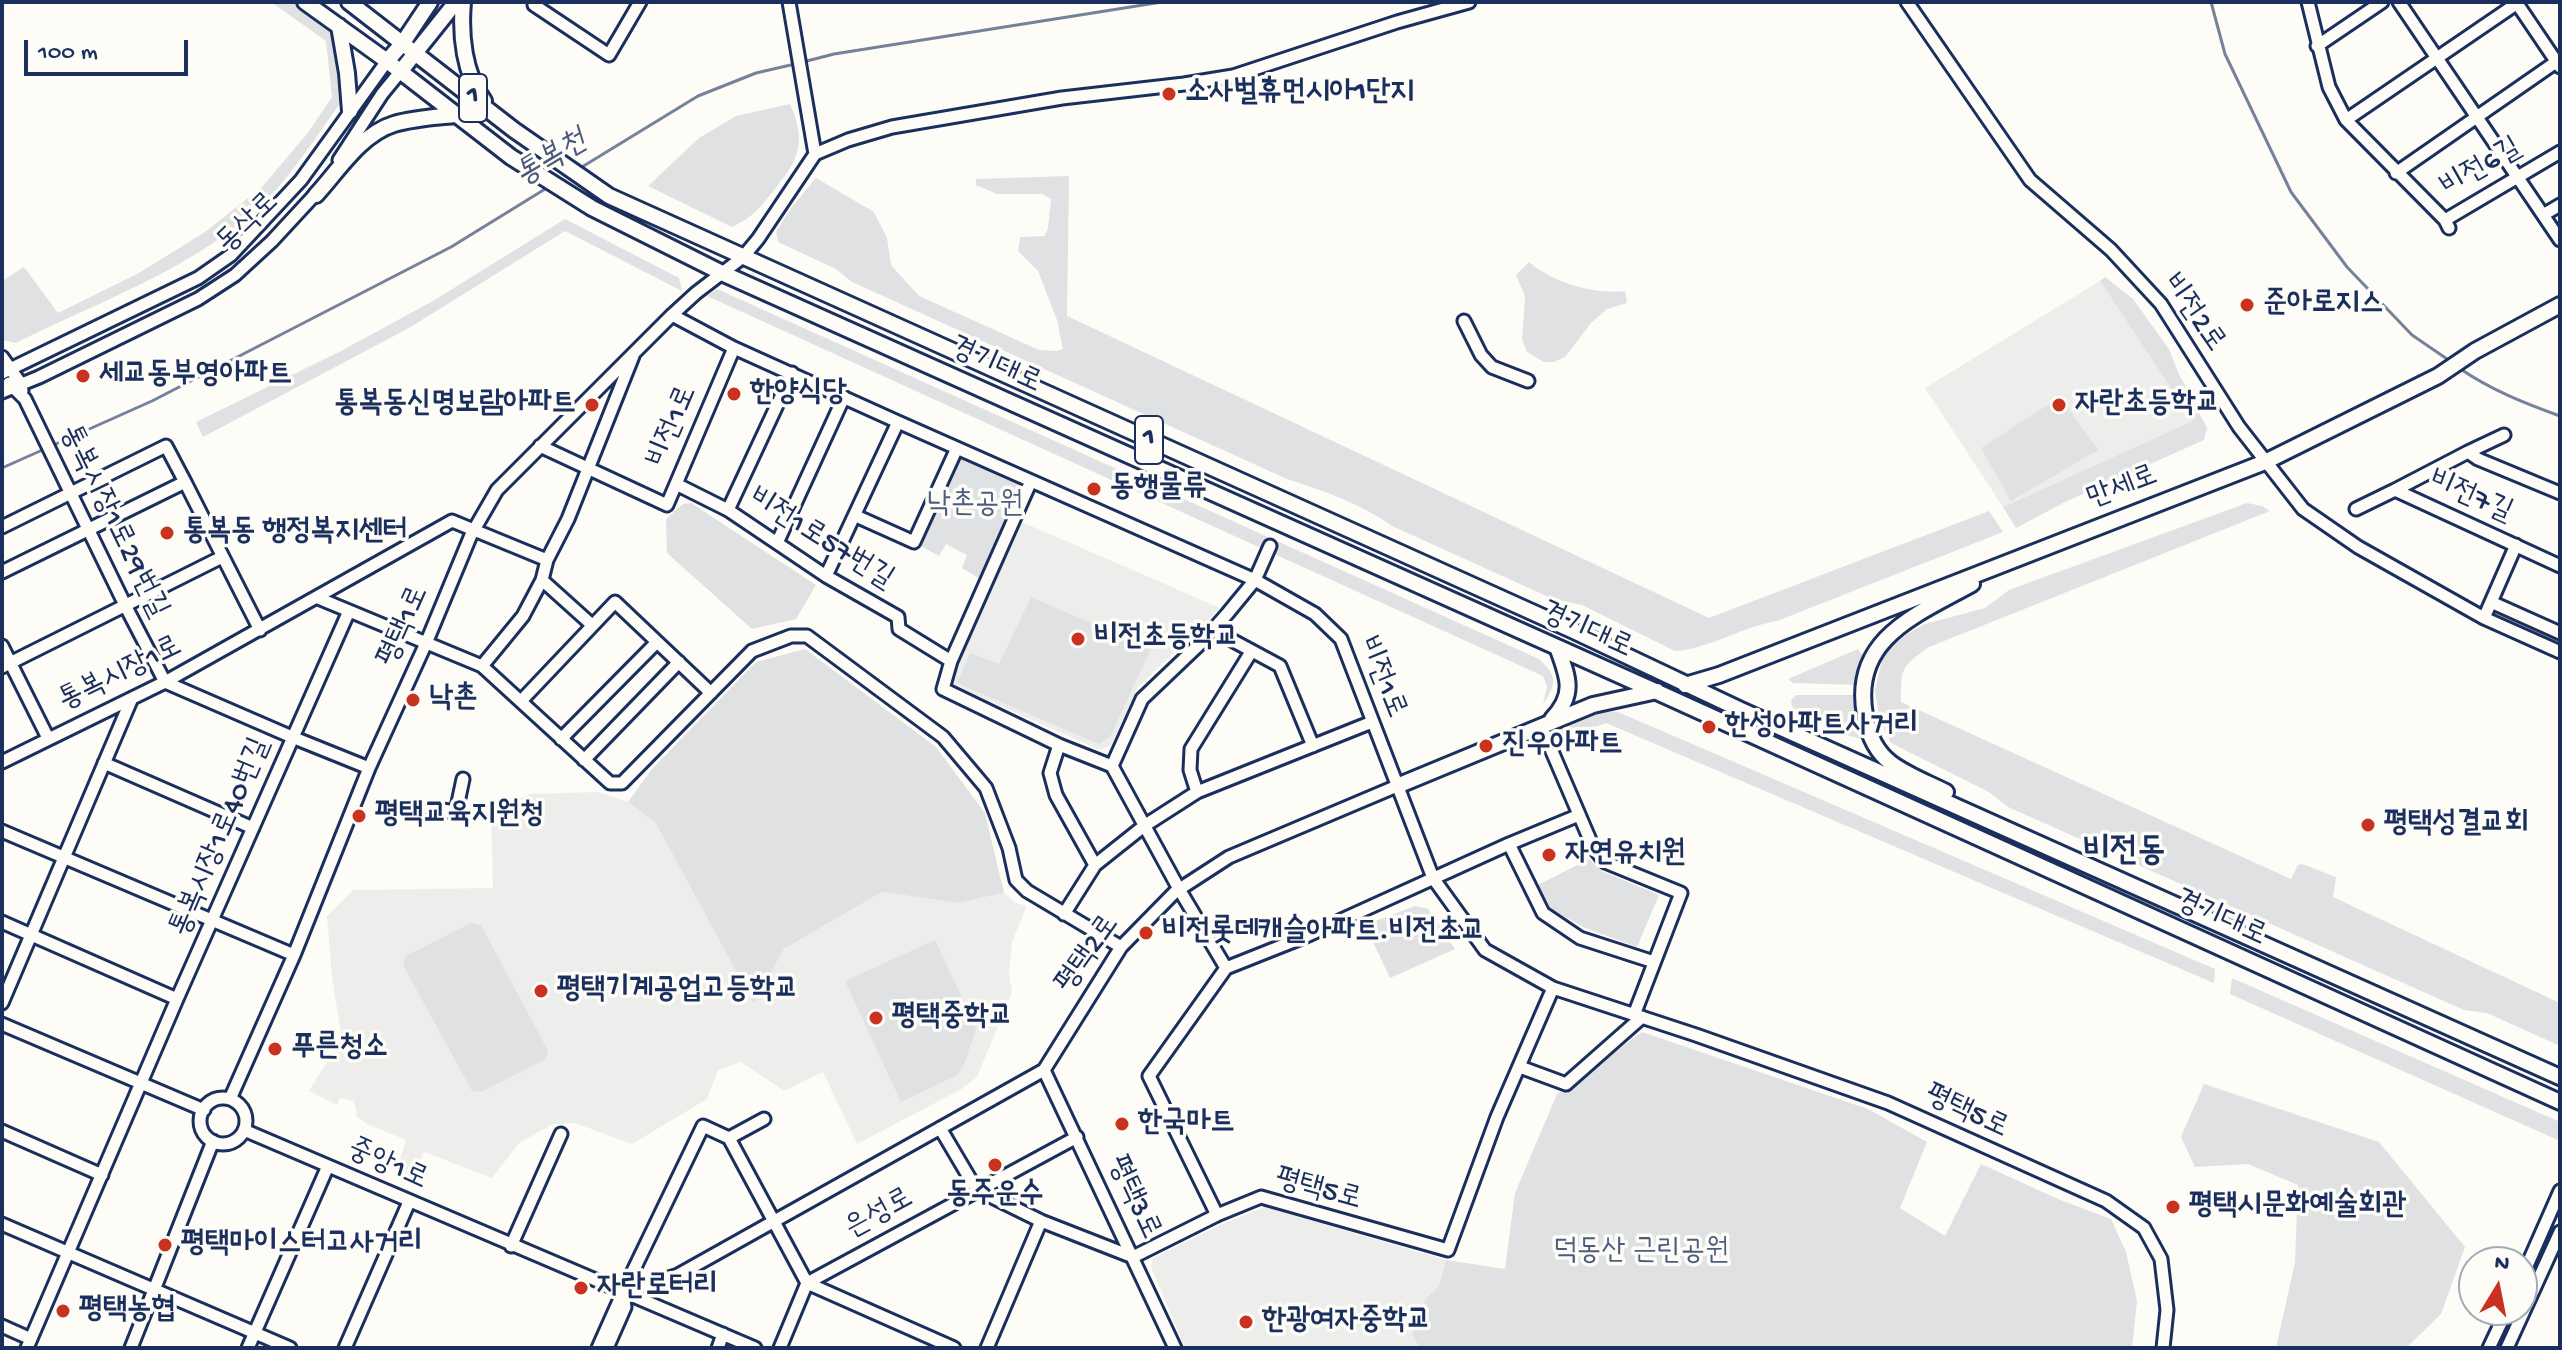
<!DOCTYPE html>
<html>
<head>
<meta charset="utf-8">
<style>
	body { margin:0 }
	#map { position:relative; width:2562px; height:1350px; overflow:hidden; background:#fdfcf7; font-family:"Gochi Hand",sans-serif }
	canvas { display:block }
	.frame { position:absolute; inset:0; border:4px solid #1b2f5e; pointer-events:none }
	.north { position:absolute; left:2458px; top:1246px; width:80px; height:80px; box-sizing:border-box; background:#fdfcf7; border:2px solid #a3aaba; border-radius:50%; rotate:10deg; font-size:22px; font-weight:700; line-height:32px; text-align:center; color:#1b2f5e }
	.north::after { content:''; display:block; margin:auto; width:28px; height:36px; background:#c8321e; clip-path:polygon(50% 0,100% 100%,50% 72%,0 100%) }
	.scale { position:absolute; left:24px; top:40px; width:164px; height:36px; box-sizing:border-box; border:4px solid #1b2f5e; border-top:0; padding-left:10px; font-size:24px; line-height:28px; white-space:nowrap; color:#1b2f5e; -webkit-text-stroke:6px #fdfcf7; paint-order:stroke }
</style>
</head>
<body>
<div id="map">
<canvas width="2562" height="1350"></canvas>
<div class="frame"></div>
<div class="north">N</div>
<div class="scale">100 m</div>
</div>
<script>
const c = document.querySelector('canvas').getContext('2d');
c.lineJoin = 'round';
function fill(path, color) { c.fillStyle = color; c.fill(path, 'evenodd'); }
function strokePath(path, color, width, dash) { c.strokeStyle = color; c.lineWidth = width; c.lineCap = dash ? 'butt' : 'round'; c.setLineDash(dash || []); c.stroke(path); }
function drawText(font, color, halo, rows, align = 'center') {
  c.font = font + ' "Gochi Hand","Poor Story",sans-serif'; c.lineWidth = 7; c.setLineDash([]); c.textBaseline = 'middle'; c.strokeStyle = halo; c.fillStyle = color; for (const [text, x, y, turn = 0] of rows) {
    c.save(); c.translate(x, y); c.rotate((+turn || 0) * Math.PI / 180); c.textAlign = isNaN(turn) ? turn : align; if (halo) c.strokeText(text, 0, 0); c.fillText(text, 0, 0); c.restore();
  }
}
fill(new Path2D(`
	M2100,281L2194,421L2003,507L1925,388Z
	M1022,522L1220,608L1138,687L1111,745L1100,750L953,685L954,670Z
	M599,792L628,802L655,822L754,1004L784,949L882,892L958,903L1004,893L1016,903L1027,906L1012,942L1009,974L1012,992L977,1077L960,1090L857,1144L823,1072L784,1091L741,1062L718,1070L707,1099L632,1144L575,1123L553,1124L519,1143L492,1178L424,1152L409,1185L394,1177L406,1140L369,1125L357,1117L354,1101L340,1098L337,1105L309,1091L342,1038L332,977L327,916L353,890L493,888L491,810L530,794Z
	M1265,1207L1446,1260L1439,1286L1426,1298L1412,1335L1420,1348H1185L1151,1267L1153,1258L1220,1225Z`), '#edeeec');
fill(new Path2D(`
	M271,2H293L335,32L344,98C319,132 296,170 266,200C196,269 101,300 16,343L2,340V281L24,267L58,313L139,273L205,232L262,187L307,134L332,97L326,41Z
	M790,104C807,143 799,159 774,190C760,208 753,217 732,227L648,186L699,138L736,116Z
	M1069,176L1067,316L1709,618L1989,511L2003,532L1777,621C1741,627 1709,649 1675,651L1582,605L1553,599L1392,526C1360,503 1324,491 1287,479L852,282L836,269L778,242L776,232L791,208L816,178L874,212L887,238L891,265L919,296L1039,350L1056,351L1063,349L1057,320L1038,271L1018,251L1020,237L1045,236L1048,228L1051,199L1042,194H997L976,185V179Z
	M565,219L679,278L682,291L565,231L409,328L203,437L196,422L339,352L433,301Z
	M1529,262C1551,282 1595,295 1625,291L1627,303L1607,309L1591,323L1565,357L1554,362H1544L1527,352L1522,339L1525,296L1516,275Z
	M2105,277L2133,299L2169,349L2178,372L2207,428L2204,440L2065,502L2016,528L2003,507L2193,421L2100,281Z
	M717,289L1268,537L1263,549L707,296Z
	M2060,397L2098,450L2011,501L1981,448Z
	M964,455L1023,482L1025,488L982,580L962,568L967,555L946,544L939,556L917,544L955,458Z
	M691,503L816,585L796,619L752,629L667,553L666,519L683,504Z
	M2247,503L2262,506L2270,511L1929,647C1901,667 1901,667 1901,702L2291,879L2298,865L2302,864L2336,877L2333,897L2560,1003V1046L2487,1013L2464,1010L2008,807L1989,792L1891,743L1879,719L1875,690L1882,660L1893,642L1925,624L1985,608L2009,590Z
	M1277,541L1539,659C1559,678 1556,683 1543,705L1547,686L1543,676L1272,553Z
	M1031,597L1151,649L1110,737L1099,744L957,683L970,653L999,664Z
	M805,649L936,747L985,813L1004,893L958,903L882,892L784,949L754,1004L655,822L628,802L652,769L756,662Z
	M1858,649L1862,655L1857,675V685L1793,683L1788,679Z
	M1796,695H1855L1863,732L1862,739L1850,736L1793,711L1791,700Z
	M1605,711L1618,712L2215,969L2214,983L1606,723L1559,740L1556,732Z
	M1589,859L1602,871L1659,895L1637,947L1585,928L1551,909L1538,885Z
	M1415,906L1428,909L1455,949L1390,978L1365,925Z
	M471,923L481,925L548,1051L546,1059L481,1092L472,1091L403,965L406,956Z
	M935,940L976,1028L965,1062L957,1075L901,1102L845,981Z
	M2232,978L2560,1122V1141L2230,994Z
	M1642,1032L1868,1109L1927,1142L1900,1208L1945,1236L1981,1164L2058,1199L2111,1219L2126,1252L2137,1301L2132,1348H1420L1412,1335L1426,1298L1439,1286L1446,1260L1505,1269L1515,1193L1557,1094Z
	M2204,1084L2379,1142L2465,1247L2441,1314L2406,1348H2276L2295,1262L2298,1185L2248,1164L2195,1167L2181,1137Z`), '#e0e1e3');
strokePath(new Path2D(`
	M2211,2L2225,54L2291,192L2347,267L2412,335L2450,361
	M803,62L834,54L1162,2
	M577,170L698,96L756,73L795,64
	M2459,368C2491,390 2524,403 2560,416
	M2,468L152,401L451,247L550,186`), '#76819c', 3);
const minor = new Path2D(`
	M789,2L815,154
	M1907,2L2030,180L2111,250L2161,304L2239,427L2303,509L2358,547L2484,618L2560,652
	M2308,2L2329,87L2346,120L2445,220L2449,228
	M2399,2L2560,240
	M2516,2L2560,67
	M534,5L609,55L640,2
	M2317,46L2382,2
	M2346,120L2519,2
	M339,160L382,94L400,72
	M2396,173L2556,62
	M2543,215L2560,205
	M2445,220L2560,152
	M672,315L734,348L898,422L1255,580L1315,614L1341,639L1433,878L1485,950L1553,988L1696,1035L1888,1103L2106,1201L2144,1228L2161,1259L2167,1310L2163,1348
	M1464,321L1481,355L1492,367L1528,381
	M2,357L21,384L22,391
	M2,373L198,278L231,255L301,180L387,61
	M9,383L25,399L126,607L165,682
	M2,392L39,377L198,299L235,275L272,241L321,188
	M540,446L667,505L734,348
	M2468,452L2504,435
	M1031,481L951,661L943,689L1059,745L1112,766L1179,889L1226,968
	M185,482L260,630
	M676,484L728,510L826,576L898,617L899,629L951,661
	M2560,493L2478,459L2468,452L2395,490L2560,566
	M2356,509L2395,490
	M728,510L792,373
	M856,516L914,542L957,448
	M2,527L166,446L185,482L2,572
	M777,543L844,397
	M826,576L898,422
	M542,580L592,625
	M318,598L482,666L610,783H622L752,651L791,636H807L943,737L986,788L1009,848L1016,880L1027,891L1121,947
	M2491,602L2560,633
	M2484,618L2516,545
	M1213,630L1280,666L1313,746
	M2,646L48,738
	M482,666L523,616L542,580L547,560L568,519L633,356
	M2,667L222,557
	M165,682L292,737L369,768
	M521,701L615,602L711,693
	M1542,728L1593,847L1605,862L1681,893L1634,1015
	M561,739L657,642
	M1059,745L1050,773L1056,795L1095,865
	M584,760L679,662
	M2,762L165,682L452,521L547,560
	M104,763L253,828
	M1112,766L1142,699L1205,639L1227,614L1255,580L1270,546
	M1197,792L1190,770L1191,749L1251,652
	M428,808L456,812L463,779
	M2,831L294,955
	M1509,844L1543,913L1580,938L1654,962
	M1064,914L1095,865L1144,826L1197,792L1372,722
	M2,922L177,999
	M2,1003L132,698
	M2,1024L204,1110
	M1520,1067L1566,1084L1642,1017
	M1044,1070L1175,1348
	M200 1121a23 23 0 1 1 46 0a23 23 0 1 1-46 0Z
	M230,1099L294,955L369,768L427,641L471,535L497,490L672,315L696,293L743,257L758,239L815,154L848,140L892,127L1062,98L1184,84L1233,76L1397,22L1469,2
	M940,1128L976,1189L1041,1221L1133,1257L1217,1215L1261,1197L1448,1250L1497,1117L1553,988
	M244,1130L755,1348
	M2,1131L102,1175
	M729,1138L764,1119
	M1217,1215L1149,1076L1226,968L1304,937L1509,844L1579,815
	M2,1224L290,1348
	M511,1246L561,1134
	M2522,1277L2560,1191
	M623,1292L678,1275L1044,1070L1121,947L1175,892L1229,857L1397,786
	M2,1326L31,1339
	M27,1348L177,999L349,611
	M131,1348L213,1141
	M248,1348L328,1166
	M345,1348L409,1202
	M598,1348L623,1292L703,1126L729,1138L807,1283L954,1348
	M607,1348L625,1307L623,1293
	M718,1348L723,1334
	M780,1348L807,1283L1077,1137
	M987,1348L1041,1221
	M2489,1348L2507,1310
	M2507,1348L2560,1232`);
const major = new Path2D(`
	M305,2L387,61L511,157L592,208L722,273L1655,691L2560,1102
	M349,2L514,130L609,196L1574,631L1741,710L2560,1077
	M463,2C460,35 464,74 484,101
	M339,26L347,73L350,111
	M387,61L402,44L430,2
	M400,72L456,2
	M316,195C338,171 361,134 394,124C414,118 435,117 455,115
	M1685,685L1719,675L2265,462L2438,376L2475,351L2560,305
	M1552,719C1576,694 1568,677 1557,647
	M1397,786L1593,705L1657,691
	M1946,792C1928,783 1907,775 1891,763C1876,752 1868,733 1865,715C1851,639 1916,615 1972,584`);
strokePath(minor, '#1b2f5e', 17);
strokePath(major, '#1b2f5e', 20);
strokePath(minor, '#fdfcf7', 11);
strokePath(major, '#fdfcf7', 14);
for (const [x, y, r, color] of [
	[1169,94,8,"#c8321e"],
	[2247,305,8,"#c8321e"],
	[83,376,8,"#c8321e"],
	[734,394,8,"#c8321e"],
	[592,405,8,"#c8321e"],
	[2059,405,8,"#c8321e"],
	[1094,489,8,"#c8321e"],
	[167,533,8,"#c8321e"],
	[1078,639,8,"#c8321e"],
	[413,700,8,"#c8321e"],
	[1709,727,8,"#c8321e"],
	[1486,746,8,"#c8321e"],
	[359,816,8,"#c8321e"],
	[2368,825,8,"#c8321e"],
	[1549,855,8,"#c8321e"],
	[1146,933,8,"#c8321e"],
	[541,991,8,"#c8321e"],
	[876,1018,8,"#c8321e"],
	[275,1049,8,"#c8321e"],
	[1122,1124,8,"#c8321e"],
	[995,1165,8,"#c8321e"],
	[2173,1207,8,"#c8321e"],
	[165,1245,8,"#c8321e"],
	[581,1288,8,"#c8321e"],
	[63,1311,8,"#c8321e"],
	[1246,1322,8,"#c8321e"]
]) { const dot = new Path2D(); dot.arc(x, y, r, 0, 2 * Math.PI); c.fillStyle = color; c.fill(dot); strokePath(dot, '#fdfcf7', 3); }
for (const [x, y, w] of [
	[473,98,28],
	[1149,440,28]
]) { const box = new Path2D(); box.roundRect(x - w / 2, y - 24, w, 48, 6); c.fillStyle = '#fdfcf7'; c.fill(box); strokePath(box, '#1b2f5e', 2); }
drawText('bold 28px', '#1b2f5e', null, [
	["1",473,98],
	["1",1149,440]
]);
drawText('bold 30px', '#1b2f5e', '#fdfcf7', [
	["소사벌휴먼시아1단지",1185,94],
	["준아로지스",2263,305],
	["세교동부영아파트",99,376],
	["한양식당",750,394],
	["통복동신명보람아파트",576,405,"right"],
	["자란초등학교",2075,405],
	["동행물류",1110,489],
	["통복동 행정복지센터",183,533],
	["비전초등학교",1094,639],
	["낙촌",429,700],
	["한성아파트사거리",1725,727],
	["진우아파트",1502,746],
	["평택교육지원청",375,816],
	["평택성결교회",2384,825],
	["자연유치원",1565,855],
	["비전롯데캐슬아파트.비전초교",1162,933],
	["평택기계공업고등학교",557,991],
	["평택중학교",892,1018],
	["푸른청소",291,1049],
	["한국마트",1138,1124],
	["동주운수",995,1196,"center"],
	["평택시문화예술회관",2189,1207],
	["평택마이스터고사거리",181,1245],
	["자란로터리",597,1288],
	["평택농협",79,1311],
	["한광여자중학교",1262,1322]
], 'left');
drawText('30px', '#1b2f5e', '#fdfcf7', [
	["비전6길",2482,169,-30],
	["동삭로",249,224,-44],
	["비전2로",2192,314,55],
	["경기대로",995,367,24],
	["비전1로",674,427,-67],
	["만세로",2123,489,-21],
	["비전7길",2470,498,24],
	["통복시장1로29번길",112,522,64],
	["비전1로57번길",820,540,32],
	["평택1로",405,627,-66],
	["경기대로",1586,632,24],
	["통복시장1로",121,675,-26],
	["비전1로",1380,678,68],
	["통복시장1로40번길",222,838,-67],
	["경기대로",2220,920,24],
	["평택2로",1089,955,-55],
	["평택5로",1966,1113,25],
	["중앙1로",387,1166,24],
	["평택5로",1318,1191,15],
	["평택3로",1132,1198,65],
	["은성로",880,1215,-29]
]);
drawText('30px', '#4c5c7f', '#fdfcf7', [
	["낙촌공원",975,506],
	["덕동산 근린공원",1641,1253]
]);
drawText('italic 32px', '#49587d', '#fdfcf7', [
	["통복천",552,160,-31]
]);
drawText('bold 34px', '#1b2f5e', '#fdfcf7', [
	["비전동",2124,854]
]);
</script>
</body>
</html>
